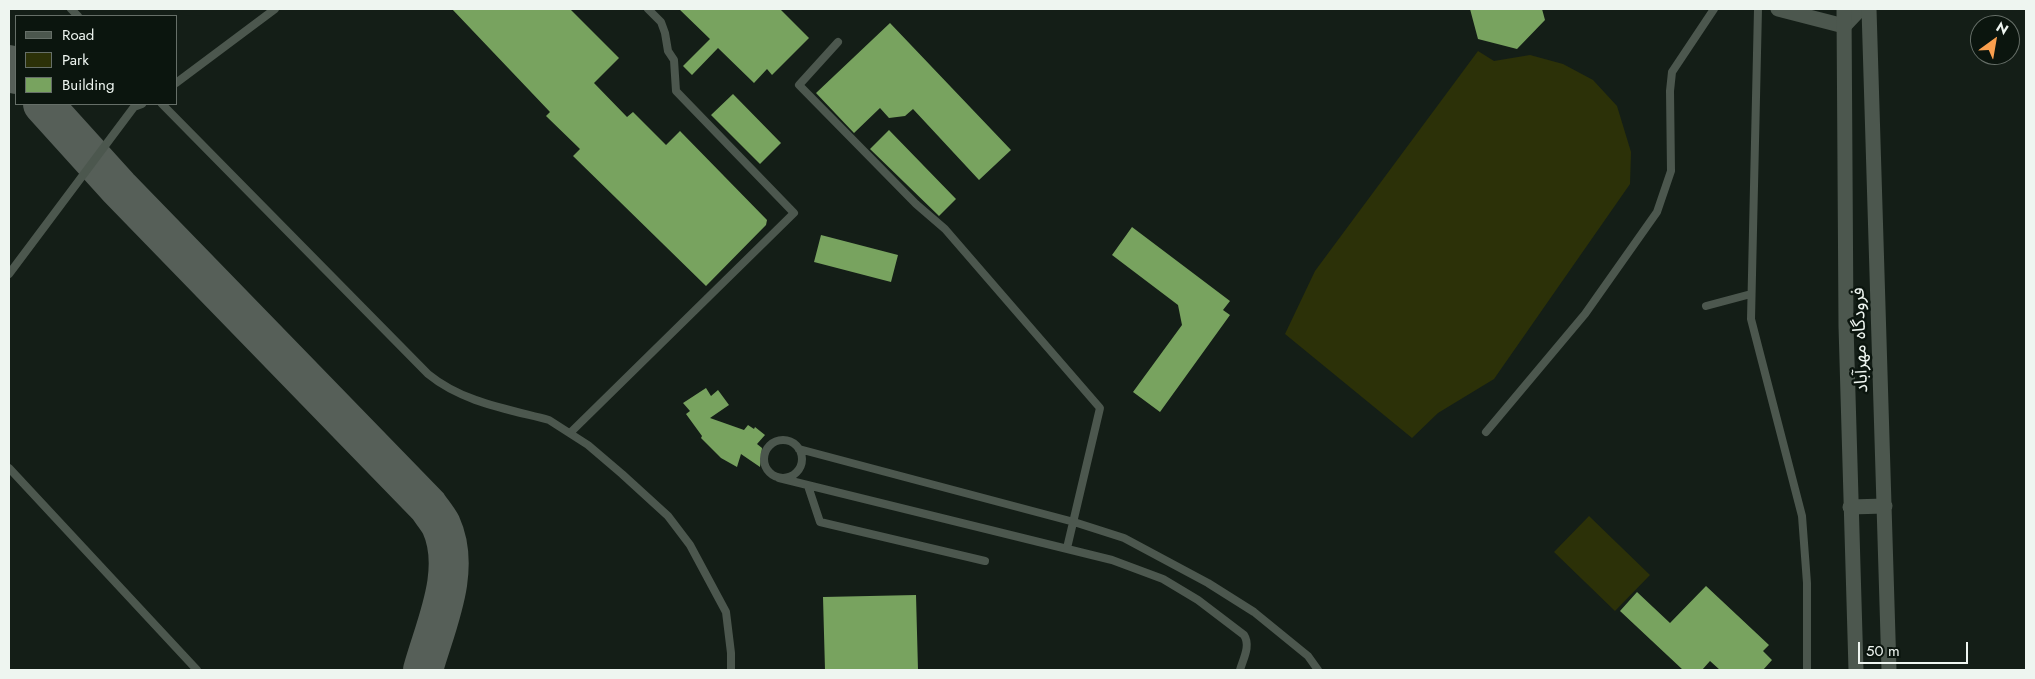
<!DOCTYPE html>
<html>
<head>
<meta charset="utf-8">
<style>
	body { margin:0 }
	#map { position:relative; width:2035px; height:679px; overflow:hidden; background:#141e17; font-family:Jost,sans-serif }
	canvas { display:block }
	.frame { position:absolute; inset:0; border:10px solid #eef5f0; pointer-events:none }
	.legend { position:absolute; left:15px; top:15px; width:162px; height:90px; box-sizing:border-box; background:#0b150e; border:1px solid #666f68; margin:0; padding:6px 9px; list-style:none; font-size:15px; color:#eef5f0 }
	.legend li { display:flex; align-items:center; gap:10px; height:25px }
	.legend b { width:25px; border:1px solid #666f68 }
	.north { position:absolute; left:1970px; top:15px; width:50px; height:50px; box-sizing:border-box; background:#0b150e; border:1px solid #666f68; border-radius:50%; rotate:32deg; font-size:14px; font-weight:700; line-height:20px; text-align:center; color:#eef5f0 }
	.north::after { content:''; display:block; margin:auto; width:18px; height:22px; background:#fa9f4e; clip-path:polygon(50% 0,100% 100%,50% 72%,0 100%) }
	.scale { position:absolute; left:1858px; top:642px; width:110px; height:22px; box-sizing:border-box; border:2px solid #eef5f0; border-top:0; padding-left:6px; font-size:15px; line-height:18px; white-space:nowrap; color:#eef5f0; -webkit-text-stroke:4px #0b150e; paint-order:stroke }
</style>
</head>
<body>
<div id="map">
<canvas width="2035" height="679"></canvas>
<div class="frame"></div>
<ul class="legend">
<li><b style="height:6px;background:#4c574e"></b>Road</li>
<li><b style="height:14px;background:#2c3108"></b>Park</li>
<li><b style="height:14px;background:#78a35f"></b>Building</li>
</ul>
<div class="north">N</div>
<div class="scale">50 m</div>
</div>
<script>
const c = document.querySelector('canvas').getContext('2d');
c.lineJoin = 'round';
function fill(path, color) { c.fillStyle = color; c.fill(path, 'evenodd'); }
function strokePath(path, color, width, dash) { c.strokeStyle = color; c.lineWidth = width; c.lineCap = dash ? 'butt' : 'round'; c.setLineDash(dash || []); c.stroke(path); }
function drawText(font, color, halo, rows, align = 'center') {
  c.font = font + ' Jost,"Noto Sans Arabic",sans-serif'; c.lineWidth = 5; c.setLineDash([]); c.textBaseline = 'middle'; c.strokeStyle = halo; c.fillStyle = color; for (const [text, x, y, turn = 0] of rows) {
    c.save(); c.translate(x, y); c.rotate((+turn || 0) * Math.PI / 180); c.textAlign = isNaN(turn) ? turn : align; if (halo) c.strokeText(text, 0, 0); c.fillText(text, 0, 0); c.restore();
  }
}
fill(new Path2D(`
	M1478,51L1494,61L1530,55L1563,64L1593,80L1617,106L1631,152L1630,184L1494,379L1438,413L1412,438L1285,334L1315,271Z
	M1589,516L1650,575L1615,611L1554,552Z`), '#2c3108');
strokePath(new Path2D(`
	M9,65L16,74
	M43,104L119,188L428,506C432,512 438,519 441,525C462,571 435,626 423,670`), '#565f58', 40);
fill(new Path2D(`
	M452,9H570L619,58L594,83L627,117L633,112L666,145L680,131L767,220L766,225L706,286L573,156L580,149L546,116L550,112Z
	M679,9H780L809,38L772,75L767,69L754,83L718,48L692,75L683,66L710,39Z
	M1470,9H1542L1545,20L1517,49L1478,39Z
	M890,23L1011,150L979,180L913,109L905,116L889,118L880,108L854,133L816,93Z
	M733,94L781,143L760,164L711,115Z
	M889,130L956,199L939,216L870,149Z
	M1132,227L1230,301L1223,310L1230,315L1160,412L1133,392L1182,325L1178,305L1112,255Z
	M821,235L898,255L891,282L814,262Z
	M706,388L711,396L718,390L729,405L710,418L744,430L748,425L754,429L755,427L765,435L757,444L762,448L760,467L741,454L737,467L721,458L701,438L702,436L686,414L690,411L683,403Z
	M1706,586L1769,645L1763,651L1772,660L1763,670H1720L1710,661L1702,670H1683L1620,611L1637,592L1670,623Z
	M916,595L918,670H825L823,597Z`), '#78a35f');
strokePath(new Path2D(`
	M71,9L78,16
	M1758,9L1751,319L1802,516L1807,583V670
	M838,42L799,85L916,204L945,229L1100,408L1067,548
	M176,83L275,9
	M162,104L428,374C462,402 507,409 549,420L588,445L622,474L668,516L690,545L726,612L731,653V670
	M9,274L134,107L142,104
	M1706,306L1751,294
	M1486,432L1585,314L1657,212L1671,171L1670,91L1672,72L1714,9
	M570,433L794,213L676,91L674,60L668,51L665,33L661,22L648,9
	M764 459a19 19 0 1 1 38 0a19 19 0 1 1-38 0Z
	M799,449L1074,522L1124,538L1208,583L1254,612L1308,656L1318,670
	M9,468L197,670
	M779,478L1112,560L1163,579L1198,600L1244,635C1251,646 1243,659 1240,670
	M808,486L820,522L985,561`), '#4c574e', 8);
strokePath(new Path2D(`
	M1778,9L1844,26L1860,9`), '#4c574e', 15);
strokePath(new Path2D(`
	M1844,9L1846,326L1856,670
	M1869,9L1889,670
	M1850,507L1885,506`), '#4c574e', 15);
drawText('18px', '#eef5f0', '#0b150e', [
	["فرودگاه مهرآباد",1861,340,-92]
]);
</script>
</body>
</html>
